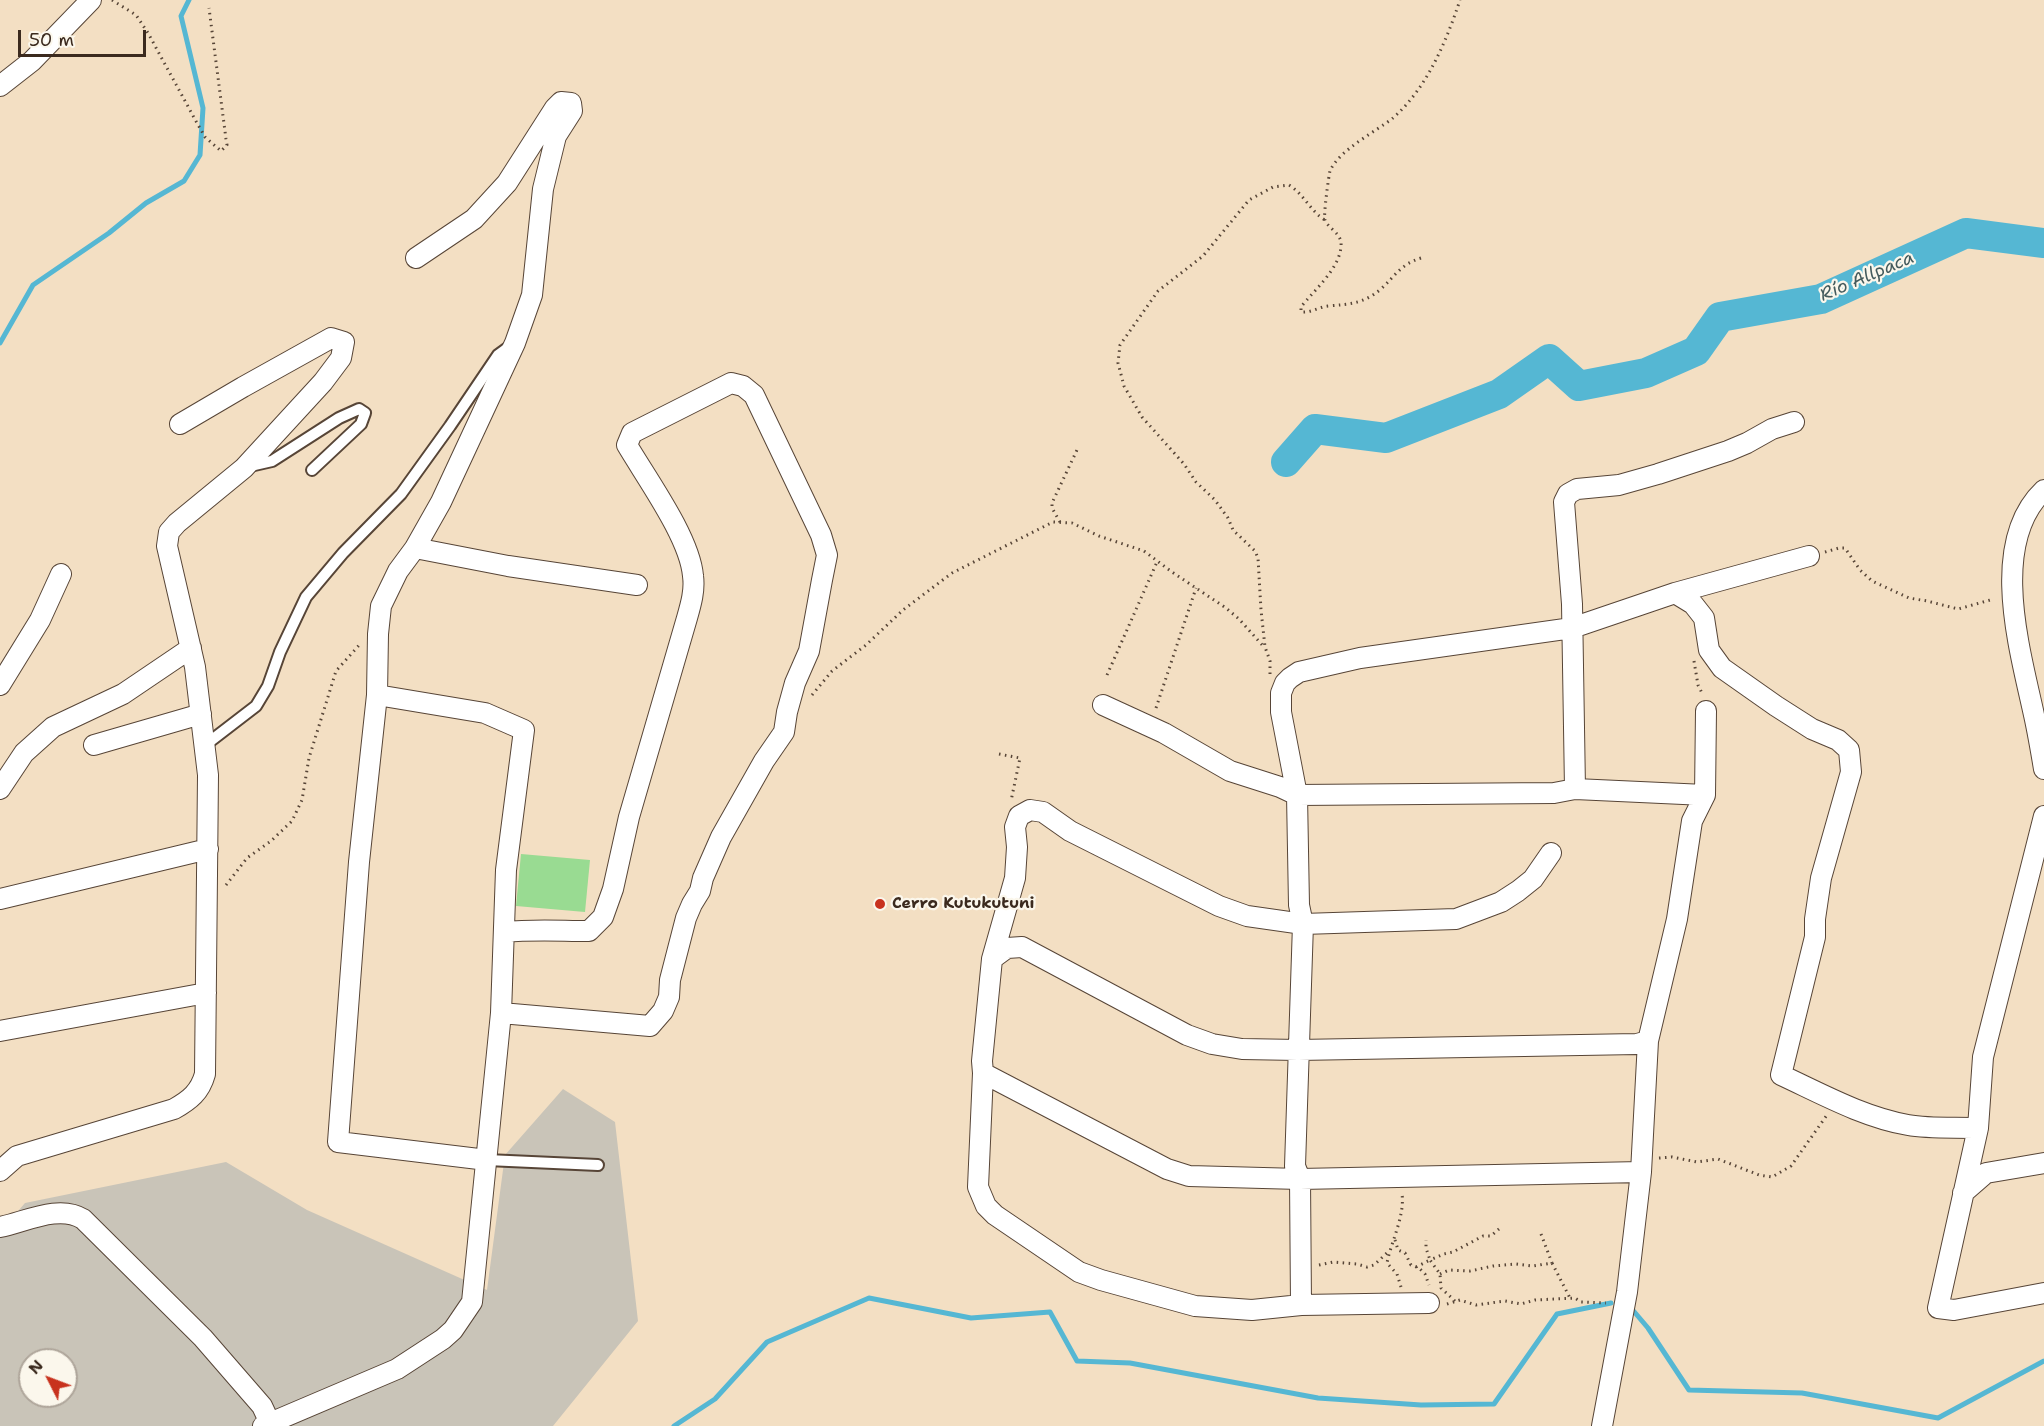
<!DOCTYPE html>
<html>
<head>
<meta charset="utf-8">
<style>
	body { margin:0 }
	#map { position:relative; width:2044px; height:1426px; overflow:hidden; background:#f3dfc3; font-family:"Shantell Sans",sans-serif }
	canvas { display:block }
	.north { position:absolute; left:18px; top:1348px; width:60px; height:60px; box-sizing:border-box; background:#fbf7ec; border:2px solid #aea59a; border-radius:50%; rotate:312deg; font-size:16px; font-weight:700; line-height:24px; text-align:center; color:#3b2a1e }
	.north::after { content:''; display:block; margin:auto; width:21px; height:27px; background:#c8321e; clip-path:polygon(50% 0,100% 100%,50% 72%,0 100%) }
	.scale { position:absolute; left:18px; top:30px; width:128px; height:27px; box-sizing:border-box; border:3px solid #3b2a1e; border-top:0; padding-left:8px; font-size:18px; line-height:21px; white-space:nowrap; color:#3b2a1e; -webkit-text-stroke:4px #fbf7ec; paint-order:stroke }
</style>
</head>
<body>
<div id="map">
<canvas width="2044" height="1426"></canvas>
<div class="north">N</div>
<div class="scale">50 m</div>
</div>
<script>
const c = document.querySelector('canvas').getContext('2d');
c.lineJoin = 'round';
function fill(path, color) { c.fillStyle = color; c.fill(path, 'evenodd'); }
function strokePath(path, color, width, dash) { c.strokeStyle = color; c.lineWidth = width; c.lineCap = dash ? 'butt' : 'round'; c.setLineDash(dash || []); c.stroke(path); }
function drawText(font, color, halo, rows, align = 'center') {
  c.font = font + ' "Shantell Sans",sans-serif'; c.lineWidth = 4.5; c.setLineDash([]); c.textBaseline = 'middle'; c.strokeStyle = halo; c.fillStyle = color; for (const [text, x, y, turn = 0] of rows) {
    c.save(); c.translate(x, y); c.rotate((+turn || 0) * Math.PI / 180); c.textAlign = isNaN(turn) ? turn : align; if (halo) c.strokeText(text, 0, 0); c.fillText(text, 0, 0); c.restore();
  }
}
fill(new Path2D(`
	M563,1089L615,1122L638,1321L553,1426H0V1232L25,1203L226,1162L307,1210L487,1290L505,1155ZM30,1360H66V1396H30Z`), '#c9c4b8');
fill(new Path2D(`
	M521,854L590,860L585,912L516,906Z`), '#99db92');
strokePath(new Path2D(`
	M0,343L33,285L109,233L146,203L184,181L200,155L203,108L181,16L189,0
	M1631,1308L1648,1328L1689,1390L1802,1393L1938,1418L2044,1361
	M674,1426L715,1399L767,1342L869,1298L971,1318L1050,1312L1077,1361L1130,1363L1318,1398L1421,1405L1494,1404L1557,1314L1611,1303`), '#55b7d3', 5);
strokePath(new Path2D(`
	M1286,462L1315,429L1386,438L1499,394L1549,359L1579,386L1646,373L1696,351L1720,317L1821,299L1966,233L2044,243`), '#55b7d3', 30);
const lane = new Path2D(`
	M250,466L272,461L339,418L359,409L365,413L361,424L312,470
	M204,746L256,706L268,686L280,652L306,597L343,553L401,494L450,426L498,355L509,347
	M487,1160L598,1165`);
const street = new Path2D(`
	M0,86L32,61L91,0
	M416,258L474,219L507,183L555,108L561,102L571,103L572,111L556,136L543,189L532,295L515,343L441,502L415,548L398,571L381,606L378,634L377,695L359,862L338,1142L487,1160
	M2044,490C1988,543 2020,650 2034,715C2038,733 2041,751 2044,769
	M415,548L508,566L637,585
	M1675,593L1693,604L1704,618L1709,650L1722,668L1776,706L1812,729L1838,740L1849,750L1851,772L1821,878L1815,919V937L1781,1075C1822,1094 1863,1117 1908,1125C1930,1129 1955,1127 1978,1128
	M0,685L40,620L61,574
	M1103,705L1164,733L1230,771L1280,787L1297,795L1554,793L1575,789L1705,795
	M94,745L201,714
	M0,789L24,753L53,727L123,694L191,648
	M1575,789L1572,604L1564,502L1568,494L1577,489L1619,485L1658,474L1728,451L1747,443L1772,429L1794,422
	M2044,816L1983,1057L1978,1128L1938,1308L1954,1310L2044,1293
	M0,899L208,849
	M992,959L1007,948L1022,947L1187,1035L1212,1044L1242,1049L1298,1050L1637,1044L1648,1041
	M501,1013L650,1026L663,1011L669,997L670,980L686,918L692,904L700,891L703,878L721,837L764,761L784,732L787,712L795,683L809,651L822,580L827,555L821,535L754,395L743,386L731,383L632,433L627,445C647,479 690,538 693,576C695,590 691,604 687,618L629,817L613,889L603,917L589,931C561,931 533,929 505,932
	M0,1031L206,993
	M983,1073L1167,1169L1189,1176L1300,1179L1641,1172
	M0,1171L17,1156L174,1109C190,1100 200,1092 205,1074L208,775L195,667L167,546L169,532L177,523L244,468L323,382L341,358L344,342L331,338L243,387L180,424
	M1963,1193L1986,1173L2044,1163
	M0,1227C25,1222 59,1204 83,1219L203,1338L262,1406L270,1423
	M1429,1303L1301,1305L1252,1310L1195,1306L1101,1280L1079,1272L995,1215L986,1206L978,1187L983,1073L982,1061L992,959L1015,878L1017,847L1015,827L1019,816L1030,810L1043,812L1070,831L1219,906L1247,916L1303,924L1456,919L1501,902L1518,891L1533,879L1551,853
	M1301,1305L1300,1179L1295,1166L1303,924L1299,905L1297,795L1281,712V693L1285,683L1290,678L1299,672L1360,658L1572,628L1675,593L1809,556
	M263,1426L397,1369L443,1339L453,1330L472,1302L501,1013L506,870L524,730L485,713L377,695
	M1602,1426L1627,1292L1641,1172L1648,1041L1677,919L1692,821L1705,795L1706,711`);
strokePath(lane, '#574537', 14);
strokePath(street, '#574537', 22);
strokePath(new Path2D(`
	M112,0L136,15L148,33L197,123L205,137L221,151L227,145L226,139L209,8
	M1421,258C1401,264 1395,276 1381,289C1363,304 1350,304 1328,306C1319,307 1311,313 1301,312V307C1314,290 1343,266 1341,242C1339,232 1328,228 1325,220C1323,217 1329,174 1330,171C1339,150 1375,132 1393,118C1427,88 1446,42 1460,0
	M1060,522L1052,508V503L1077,450
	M1825,552L1839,548H1845L1860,570L1872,581L1909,598L1927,601L1958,609L1994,599
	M1694,661L1698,685L1703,695
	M1270,674V661L1265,647L1261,610L1258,558L1255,551L1233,530L1228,518L1215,500L1196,482L1184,464L1142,417L1124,386L1118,363L1120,345L1158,291L1203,256L1249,200L1273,187L1289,185C1304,194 1310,211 1325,220
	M1107,675L1157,562
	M812,695L832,671L866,645L903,610L952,573L1053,522L1072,523L1099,536L1144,551L1172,572L1226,608L1239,619L1264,647
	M1156,708L1196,588
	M999,754L1020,758L1011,801
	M226,885L247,858L271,841L292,821L302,800L309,758L336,671L361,643
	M1659,1158L1672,1157L1697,1162L1718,1159L1759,1175L1772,1177L1791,1166L1827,1115
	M1541,1234L1552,1263
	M1395,1240L1398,1250L1405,1253L1411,1265L1419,1268L1425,1274L1429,1285
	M1319,1265L1333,1262L1357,1264L1367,1267L1374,1265L1389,1251
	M1416,1267L1430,1260L1426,1248V1240
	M1440,1274L1449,1270L1470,1271L1493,1266L1516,1264L1533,1266L1552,1263L1570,1298
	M1401,1287L1397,1274L1387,1263C1391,1242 1405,1216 1402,1194
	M1455,1301L1441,1288L1440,1274L1430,1260L1444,1254L1453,1252L1483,1236H1491L1499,1229
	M1447,1304L1460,1300L1476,1305L1505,1301L1521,1304L1535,1300L1575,1298L1581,1302L1606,1303`), '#574537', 3, [1.5, 4.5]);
strokePath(lane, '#fff', 10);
strokePath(street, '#fff', 20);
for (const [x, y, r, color] of [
	[880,904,6,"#c8321e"]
]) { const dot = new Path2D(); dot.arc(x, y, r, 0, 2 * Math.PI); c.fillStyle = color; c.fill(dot); strokePath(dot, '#fbf7ec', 2); }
drawText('bold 16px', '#3b2a1e', '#fbf7ec', [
	["Cerro Kutukutuni",892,904]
], 'left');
drawText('italic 18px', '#445b5d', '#fbf7ec', [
	["Río Allpaca",1867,277,-23]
]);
</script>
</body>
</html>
